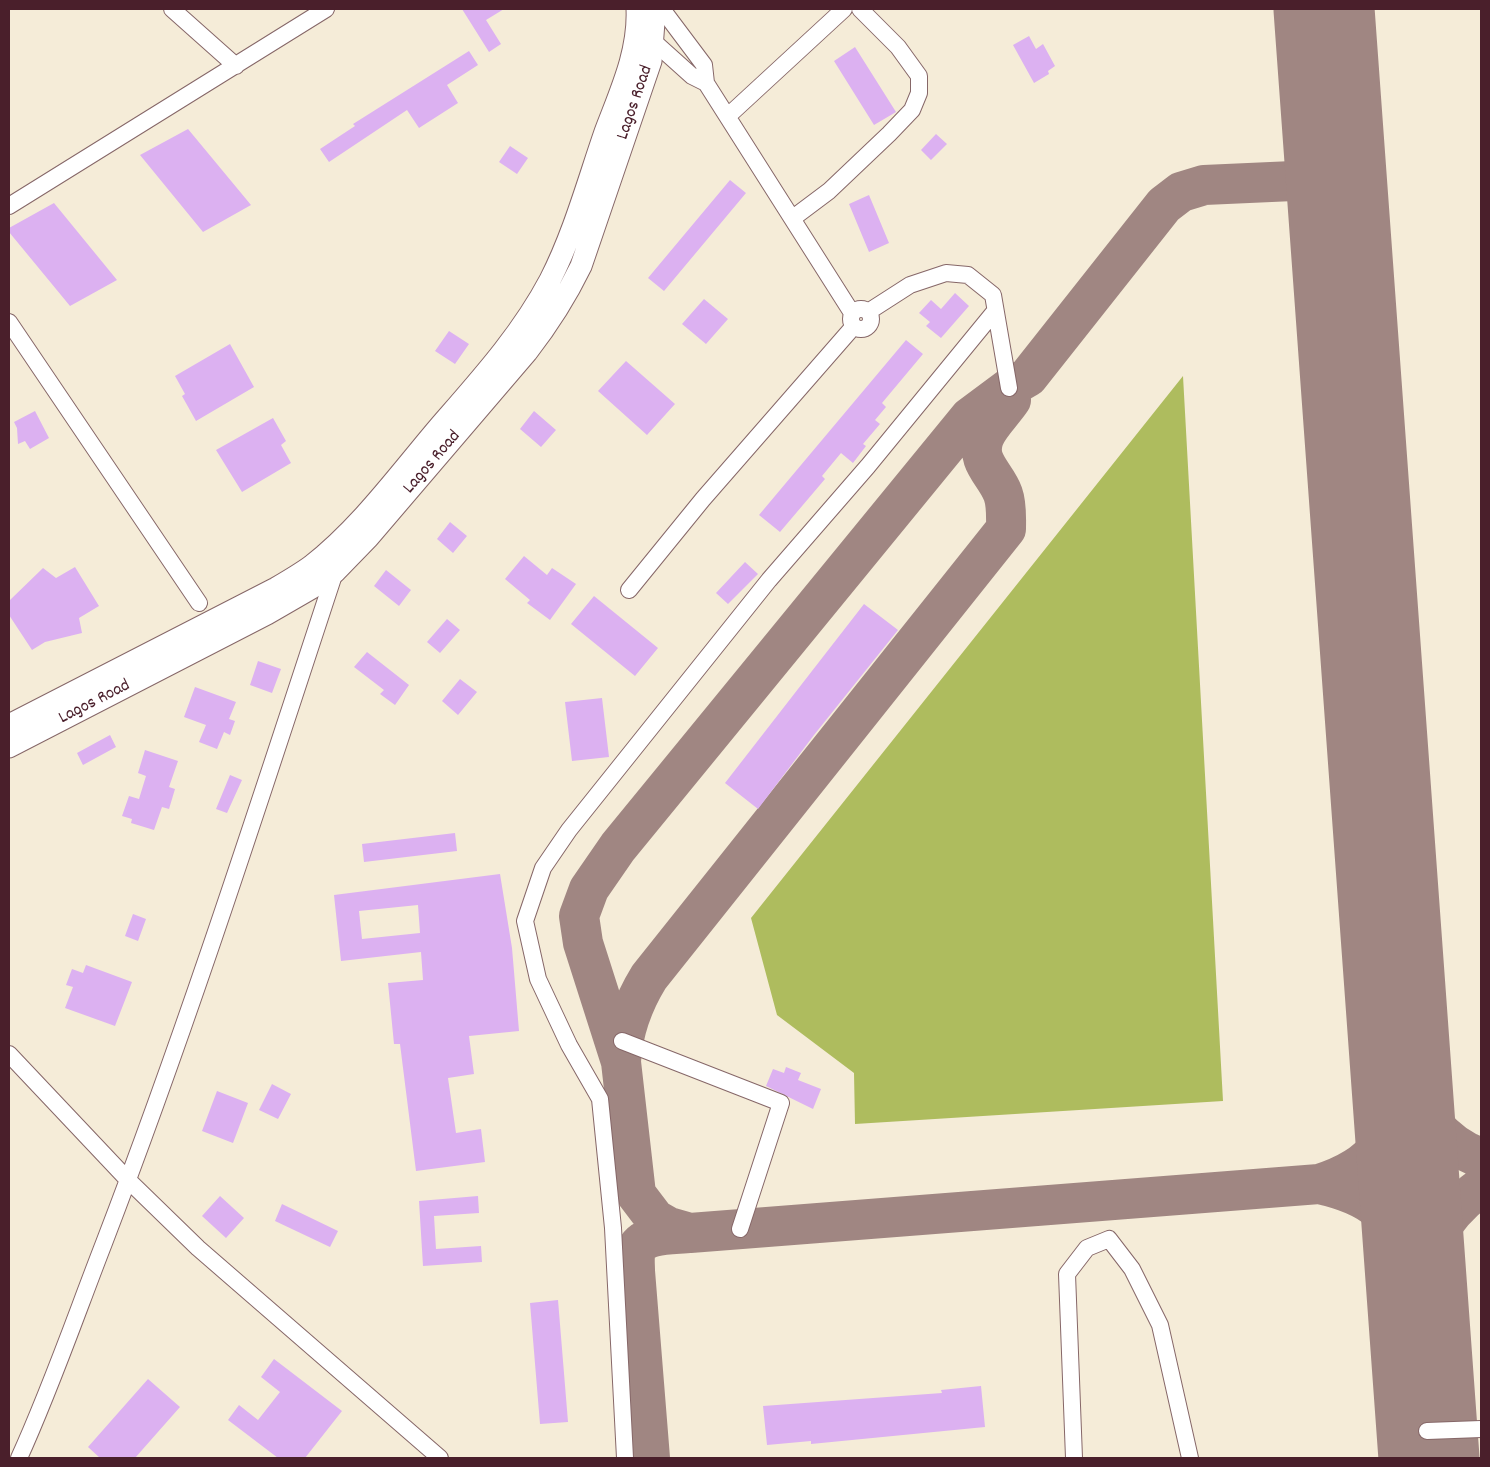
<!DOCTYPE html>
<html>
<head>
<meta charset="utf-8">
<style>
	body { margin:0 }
	#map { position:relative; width:1490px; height:1467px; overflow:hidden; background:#f5ecd8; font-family:Dekko,sans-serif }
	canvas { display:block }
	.frame { position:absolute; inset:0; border:10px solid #4a1f2b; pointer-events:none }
</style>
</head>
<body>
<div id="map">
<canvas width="1490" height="1467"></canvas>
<div class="frame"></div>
</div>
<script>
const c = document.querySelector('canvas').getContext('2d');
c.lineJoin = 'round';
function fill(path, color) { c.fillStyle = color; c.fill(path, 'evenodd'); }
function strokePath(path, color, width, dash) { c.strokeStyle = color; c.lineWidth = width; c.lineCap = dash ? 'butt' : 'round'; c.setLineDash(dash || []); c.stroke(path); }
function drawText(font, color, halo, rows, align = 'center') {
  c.font = font + ' Dekko,sans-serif'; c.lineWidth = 4; c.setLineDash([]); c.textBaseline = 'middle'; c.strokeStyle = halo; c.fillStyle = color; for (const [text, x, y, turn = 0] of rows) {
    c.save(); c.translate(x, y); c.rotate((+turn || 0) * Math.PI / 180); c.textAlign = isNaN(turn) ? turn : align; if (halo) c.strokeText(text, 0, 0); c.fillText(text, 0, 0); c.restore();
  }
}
fill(new Path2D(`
	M1183,376L1223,1101L855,1124L854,1073L777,1015L751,918Z`), '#aebc5e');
strokePath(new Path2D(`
	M1338,179L1204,185L1181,192L1164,205L1028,377L1009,388L970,417L618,847L589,889L579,916L583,943L621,1062L636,1194L655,1219L669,1227L690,1233L1319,1184C1379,1165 1393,1137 1401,1076
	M621,1061C623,1030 633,1003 649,977L1006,529C1006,518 1007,505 1003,494C996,474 975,462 984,438C989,425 1003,412 1011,400
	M1401,1064C1415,1105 1438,1143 1481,1158
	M1319,1184C1377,1197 1391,1215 1415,1267
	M1417,1300C1426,1250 1438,1218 1481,1187
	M650,1458L635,1271C635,1265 634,1256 636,1251C642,1232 675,1235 690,1233`), '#a08682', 40);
strokePath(new Path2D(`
	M1324,9L1429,1458`), '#a08682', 101);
fill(new Path2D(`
	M462,9H504L486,20L501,44L489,52Z
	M1029,36L1036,49L1043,44L1055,66L1048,71L1049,74L1034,83L1013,45Z
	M855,47L896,112L874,125L834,61Z
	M469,51L478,65L447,85L458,103L419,128L407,110L329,162L320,149L355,126L353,124Z
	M188,129L251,205L203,232L140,155Z
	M936,134L947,144L931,160L921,150Z
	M510,146L528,158L517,174L499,162Z
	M730,180L746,193L664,291L648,278Z
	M869,195L889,243L869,252L849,204Z
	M54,203L117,280L70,306L9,232V228Z
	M955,293L969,306L941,338L926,326L930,322L919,313L931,300L941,309Z
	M704,299L728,319L706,344L682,324Z
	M449,331L469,344L455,364L435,351Z
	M906,340L923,354L882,403L886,407L875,420L880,424L863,444L866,446L853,463L841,453L822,476L825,479L780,532L759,515Z
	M230,344L254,387L196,421L182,396L185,394L175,376Z
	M626,361L675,404L647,435L598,391Z
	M35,411L49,438L30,449L25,441L18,444L17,428L14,422Z
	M534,411L556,430L541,447L520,429Z
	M273,418L286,441L281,445L291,463L242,492L216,450Z
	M450,522L467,536L453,553L437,539Z
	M524,556L547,575L552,568L576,584L550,620L527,603L530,600L505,579Z
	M745,562L758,574L728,604L716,593Z
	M75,567L99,606L79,618L82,633L45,642L32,650L9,615V601L43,568L56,578Z
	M386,570L411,590L399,606L374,586Z
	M594,596L658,648L635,676L571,624Z
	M864,604L898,630L814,735L758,809L725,783Z
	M447,619L460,630L440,653L427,642Z
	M367,652L409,685L395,705L380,694L384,690L354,667Z
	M258,661L281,669L272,693L250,685Z
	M460,679L477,692L458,715L442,701Z
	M195,687L236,702L229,719L235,721L230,735L224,732L217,749L199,742L206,725L184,717Z
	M602,698L609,757L572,761L565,702Z
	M110,735L116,747L83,765L77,753Z
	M145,750L178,761L169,787L175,789L169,809L162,807L154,830L131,823L132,819L122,816L129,796L139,799L146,776L138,773Z
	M230,775L242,780L227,813L216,809Z
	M455,833L457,851L364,862L362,844Z
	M500,874L512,948L519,1031L469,1036L474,1074L448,1078L456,1133L481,1129L485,1162L416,1171L400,1044H394L388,983L423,980L421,952L341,961L334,895ZM418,905L420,933L362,939L359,911Z
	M133,914L146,919L138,941L125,936Z
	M86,965L132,982L115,1026L65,1008L73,987L66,985L72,969L83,973Z
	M786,1067L801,1073L798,1080L821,1089L813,1109L766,1086L773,1069L784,1073Z
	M272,1084L291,1094L278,1119L259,1110Z
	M217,1091L248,1103L233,1143L202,1131Z
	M220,1196L244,1218L226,1238L202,1216Z
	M478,1196L479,1213L434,1216L436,1249L481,1246L482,1262L423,1266L419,1201Z
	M282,1204L338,1231L330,1247L275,1221Z
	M558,1300L568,1422L540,1424L530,1303Z
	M274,1359L342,1411L305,1458H278L228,1420L239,1405L258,1420L280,1392L261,1377Z
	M148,1379L180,1407L135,1458H100L88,1447Z
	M981,1386L985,1427L811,1444V1441L767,1445L763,1406L942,1393L941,1390Z`), '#dcb1f1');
const minor = new Path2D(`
	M172,9L236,66
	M662,9L704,65L706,83L852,313
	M653,41L692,76L706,83
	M728,116L844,9
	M9,206L326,9
	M793,218L829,191L889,134L912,110L919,93V76L898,47L860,9
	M851 319a10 10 0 1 1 20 0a10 10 0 1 1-20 0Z
	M868,312L910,285L946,273L968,275L993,295L1009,388
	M9,322L199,603
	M629,590L703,499L854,326
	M622,1041L781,1103L740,1229
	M9,1054L128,1180L198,1248L440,1458
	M1427,1431L1481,1429
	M19,1458C51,1388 76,1315 104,1243C189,1022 261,797 335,572
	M625,1458L613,1228L600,1099L569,1045L538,979L525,921L543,868L569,830L769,580L868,466L995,311
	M1074,1458L1067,1274L1087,1248L1109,1239L1132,1269L1160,1325L1190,1458`);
const major = new Path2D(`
	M9,725L276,588C288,581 300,574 311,566C360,528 399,474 439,427C479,381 521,335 550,280C574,233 588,181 605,132C620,92 639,52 637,9
	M9,747L267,614L312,588L335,572L368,538L527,352C548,325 566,297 581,266L651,61L655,9`);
strokePath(minor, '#866768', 18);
strokePath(major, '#866768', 23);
strokePath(minor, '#fff', 16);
strokePath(major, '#fff', 21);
drawText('18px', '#4a1f2b', '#fff', [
	["Lagos Road",636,103,-71],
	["Lagos Road",433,463,-49],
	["Lagos Road",95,703,-27]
]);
</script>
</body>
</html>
